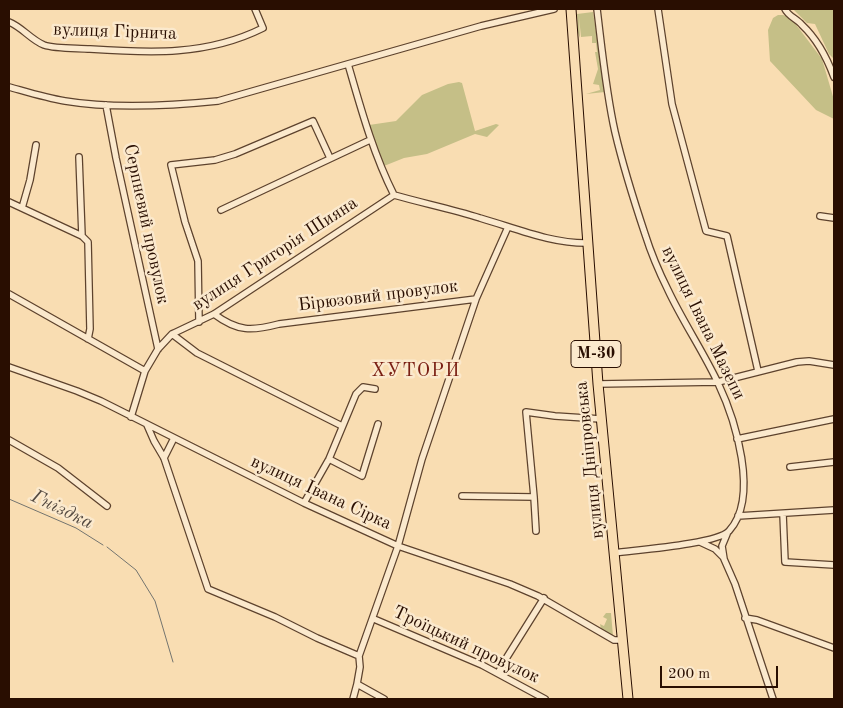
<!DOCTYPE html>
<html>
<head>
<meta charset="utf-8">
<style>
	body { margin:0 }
	#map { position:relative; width:843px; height:708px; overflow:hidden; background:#f9ddb2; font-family:"Old Standard TT",serif }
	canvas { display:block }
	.frame { position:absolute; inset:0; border:10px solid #290e01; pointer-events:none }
	.scale { position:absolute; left:660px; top:666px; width:118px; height:22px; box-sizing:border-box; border:2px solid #290e01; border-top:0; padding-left:6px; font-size:15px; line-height:18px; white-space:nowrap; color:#290e01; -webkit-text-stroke:4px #fbe9cd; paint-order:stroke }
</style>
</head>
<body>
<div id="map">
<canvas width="843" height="708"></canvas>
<div class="frame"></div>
<div class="scale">200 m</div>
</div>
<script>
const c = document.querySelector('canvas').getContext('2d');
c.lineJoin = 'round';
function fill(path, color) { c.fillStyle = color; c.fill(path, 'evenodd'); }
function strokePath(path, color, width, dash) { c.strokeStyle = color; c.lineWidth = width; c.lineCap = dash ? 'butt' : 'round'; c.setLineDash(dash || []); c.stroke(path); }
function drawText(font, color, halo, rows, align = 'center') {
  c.font = font + ' "Old Standard TT",serif'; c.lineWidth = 5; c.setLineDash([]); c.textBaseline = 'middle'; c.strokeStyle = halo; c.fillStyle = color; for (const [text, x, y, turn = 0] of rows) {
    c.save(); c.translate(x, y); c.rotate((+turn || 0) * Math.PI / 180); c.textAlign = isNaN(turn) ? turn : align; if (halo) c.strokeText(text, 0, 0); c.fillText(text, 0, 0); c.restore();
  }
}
fill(new Path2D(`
	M793,9H834V59L829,54L815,24L807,23Z
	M593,12L605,92L586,94L600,90L599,85L593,84L598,69L595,52H597L596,43H592V36L581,37L579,17L580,38L578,33L577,14Z
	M778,15H783L791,18L822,59L834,100V119L816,110L770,61L768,30L773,18Z
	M459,82L462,83L475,131L496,124L499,125L487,137L475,134L427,154L404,158L384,166L372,141L369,125L396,121L422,95L448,84Z
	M606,613H611L613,636L601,629L600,624L604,626L607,619L603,617Z`), '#c5bf87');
strokePath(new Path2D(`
	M9,499L76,528L103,545
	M107,547L136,570L155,601L173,662`), '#73746f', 1);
const minor = new Path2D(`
	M597,9C602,50 606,92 615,132C623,166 634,201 645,234C651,253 659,272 668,290C683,322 703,351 718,383C735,419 760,497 729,531C717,544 636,550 615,553
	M658,9L672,104L706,231L727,236L758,371
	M785,9C788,16 797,19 802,25C817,39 827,58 834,77
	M9,22C22,27 31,40 44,45C56,49 77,48 90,49C150,53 207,56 263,28L255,9
	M348,64C361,109 373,153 394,195
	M9,87C27,92 46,98 65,101C113,109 169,106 218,101L481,26L554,9
	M106,105L116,158L158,349
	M79,157L82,236
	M9,202L82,236L88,242L90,329L88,339
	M22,208L30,180L36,145
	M221,210L370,140
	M820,216L834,218
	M9,294L145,371L158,349L172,334L214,314L394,195C422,203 452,209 480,218C515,228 552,244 589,243
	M476,299L508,227
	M214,314C238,332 252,331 279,324L476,299L422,459L398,546L359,656
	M199,322L198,261L185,222L171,165L215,160L235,154L313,121L330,158
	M172,334L197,353L342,426
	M9,367L77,391L101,401L304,503L398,546L510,584L538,596L614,640H622
	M598,384L718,382L797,362L809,361L834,365
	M131,417L145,371
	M147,425L154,441L164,458L208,589L275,617L317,638L359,656L360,667L357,684L384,699
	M737,439L834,419
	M9,440L58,468L107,506
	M164,458L174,438
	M329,459L362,476L378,424
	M790,467L834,462
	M462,496L534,497L536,531
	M534,497L526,412L555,416L601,419
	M304,503L329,459L356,394L363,387L375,389
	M783,514L785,562L834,565
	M738,516L834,510
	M727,534L722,546L724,559L735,584L773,699
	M700,542L715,549L723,557
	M745,618L757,620L834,648
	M374,619L482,665L545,699
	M498,673L507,657L544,598
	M353,699L357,684`);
const highway = new Path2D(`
	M571,9L598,384L628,699`);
strokePath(minor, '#5d422d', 8);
strokePath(highway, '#290e01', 11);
strokePath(minor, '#fbe9cd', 5.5);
strokePath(highway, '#f9ddb2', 9);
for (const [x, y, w] of [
	[596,354,50]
]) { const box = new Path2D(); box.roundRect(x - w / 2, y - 13.5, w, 27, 4); c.fillStyle = '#fbe9cd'; c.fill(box); strokePath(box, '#290e01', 1); }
drawText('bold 16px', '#290e01', null, [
	["М-30",596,354]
]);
drawText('18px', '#290e01', '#fbe9cd', [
	["вулиця Гірнича",115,32,2],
	["Серпневий провулок",146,224,78],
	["вулиця Григорія Шияна",275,254,-33],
	["Бірюзовий провулок",378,296,-7],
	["вулиця Івана Мазепи",703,323,64],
	["вулиця Дніпровська",590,460,-96],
	["вулиця Івана Сірка",321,493,25],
	["Троїцький провулок",466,645,25]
]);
c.letterSpacing = '1px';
drawText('19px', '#7a1f14', '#fbe9cd', [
	["ХУТОРИ",416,371]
]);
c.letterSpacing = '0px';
drawText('italic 19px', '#544a41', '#fbe9cd', [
	["Гніздка",62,510,26]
]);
</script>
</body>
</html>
